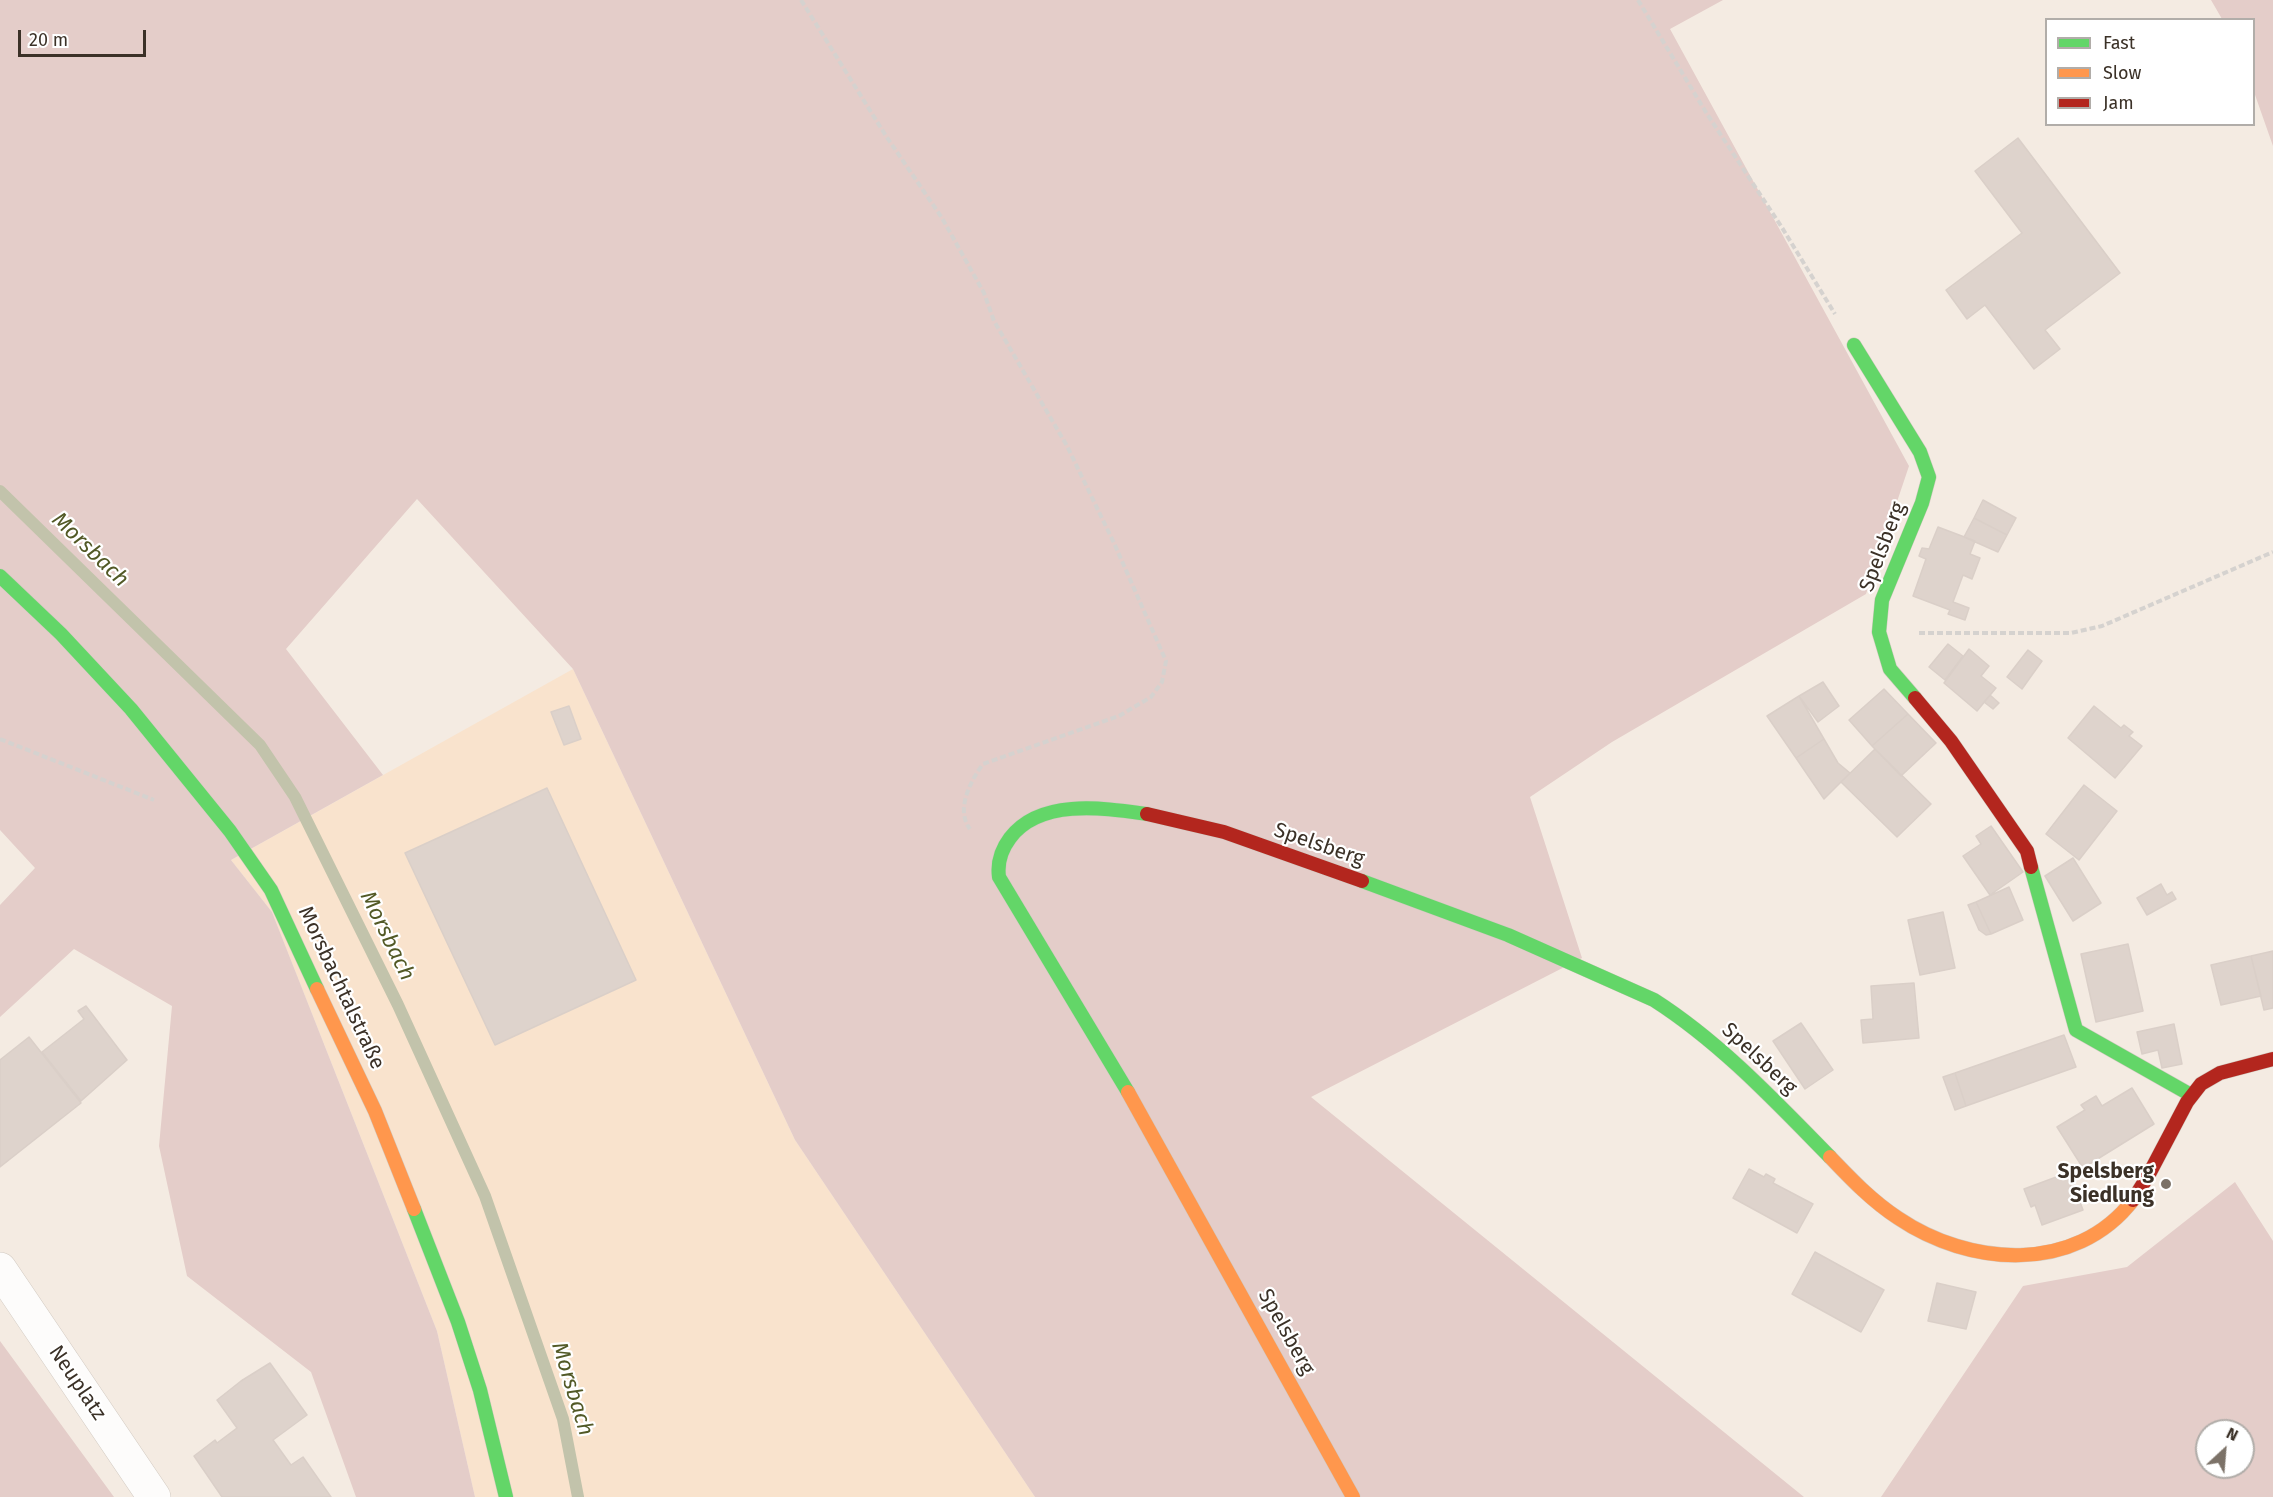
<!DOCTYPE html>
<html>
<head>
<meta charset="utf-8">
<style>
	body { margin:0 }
	#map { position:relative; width:2273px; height:1497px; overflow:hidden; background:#f4ebe2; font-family:"Fira Sans",sans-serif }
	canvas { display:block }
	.legend { position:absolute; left:2045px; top:18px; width:210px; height:108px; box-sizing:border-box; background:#fff; border:2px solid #b1ada9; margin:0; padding:8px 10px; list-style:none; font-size:18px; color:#3b3127 }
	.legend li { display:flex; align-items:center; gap:12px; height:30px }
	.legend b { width:30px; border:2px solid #b1ada9 }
	.north { position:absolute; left:2195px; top:1419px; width:60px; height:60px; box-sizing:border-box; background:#fff; border:2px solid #b1ada9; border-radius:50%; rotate:26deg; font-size:16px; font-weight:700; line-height:24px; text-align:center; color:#3b3127 }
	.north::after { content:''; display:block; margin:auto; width:21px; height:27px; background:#7c7268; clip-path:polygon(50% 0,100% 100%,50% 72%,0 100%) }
	.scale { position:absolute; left:18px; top:30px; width:128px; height:27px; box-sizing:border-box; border:3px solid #3b3127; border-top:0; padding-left:8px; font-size:18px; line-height:21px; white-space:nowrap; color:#3b3127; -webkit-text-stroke:4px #fff; paint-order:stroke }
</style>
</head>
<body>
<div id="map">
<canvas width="2273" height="1497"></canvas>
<ul class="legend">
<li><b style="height:8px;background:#63d668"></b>Fast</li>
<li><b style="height:8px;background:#ff974d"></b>Slow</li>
<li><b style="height:8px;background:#b3261e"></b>Jam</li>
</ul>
<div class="north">N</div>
<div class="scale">20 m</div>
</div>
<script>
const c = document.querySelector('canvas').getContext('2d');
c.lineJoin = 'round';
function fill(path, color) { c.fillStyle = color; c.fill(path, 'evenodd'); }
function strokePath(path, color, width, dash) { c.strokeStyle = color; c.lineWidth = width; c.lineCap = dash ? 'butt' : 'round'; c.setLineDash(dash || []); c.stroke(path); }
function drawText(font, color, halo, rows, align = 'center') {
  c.font = font + ' "Fira Sans",sans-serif'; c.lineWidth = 4.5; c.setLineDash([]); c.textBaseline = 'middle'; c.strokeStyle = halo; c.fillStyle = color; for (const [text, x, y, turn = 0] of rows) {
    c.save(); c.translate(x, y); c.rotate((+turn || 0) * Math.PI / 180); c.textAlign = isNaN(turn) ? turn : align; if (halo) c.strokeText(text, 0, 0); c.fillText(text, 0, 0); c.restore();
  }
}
fill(new Path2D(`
	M573,669L795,1140L1035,1497H475L437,1331L272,912L231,860Z`), '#f9e3cd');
fill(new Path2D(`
	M0,0H1723L1670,29L1909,466L1866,594L1612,742L1530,797L1582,958L1311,1097L1804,1497H1035L795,1140L573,669L417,499L286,649L383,775L231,860L272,912L437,1331L475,1497H356L311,1372L187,1276L159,1146L172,1006L74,949L0,1017V905L35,868L0,830Z
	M2211,0H2273V146L2254,92V20L2222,19Z
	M2235,1182L2273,1241V1497H1881L2023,1286L2127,1267ZM2207,1431H2243V1467H2207Z
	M0,1341L114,1497H0Z`), '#e4cdc9');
strokePath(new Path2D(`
	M0,491L260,745L295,797L398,1005L485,1196L563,1419L578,1497`), '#c2c3ab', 12);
const building = new Path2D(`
	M2018,138L2120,273L2045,330L2060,349L2034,369L1985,305L1967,319L1946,290L2022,233L1975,171Z
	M1983,500L2016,518L2007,535L1974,518Z
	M1974,518L2007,535L1998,552L1964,537Z
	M1938,527L1975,541L1970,554L1980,558L1972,579L1963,575L1953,602L1969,608L1965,620L1948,614L1950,610L1913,596L1926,559L1919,556L1922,548L1929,549Z
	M1948,644L1963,656L1945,680L1929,667Z
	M1969,649L1989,666L1981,676L1996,688L1977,711L1944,683Z
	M2028,650L2042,661L2022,689L2007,677Z
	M1823,682L1839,706L1818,722L1799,696Z
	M1884,689L1908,714L1872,746L1849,720Z
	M1990,695L1999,703L1993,709L1984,702Z
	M1799,696L1824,739L1796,758L1767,716Z
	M569,706L581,739L564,745L551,712Z
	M2094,706L2121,728L2124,725L2133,732L2129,736L2142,746L2115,778L2068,738Z
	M1908,714L1936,743L1901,776L1872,746Z
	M1824,739L1838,763L1850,773L1824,799L1796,758Z
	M1875,749L1931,804L1897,837L1841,782Z
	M2084,785L2117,811L2079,860L2046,834Z
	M547,788L636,980L495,1045L405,853Z
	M1991,826L2023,872L1990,895L1963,856L1981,844L1976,836Z
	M2073,858L2101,903L2073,921L2045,876Z
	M2161,884L2167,895L2172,892L2176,899L2147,915L2137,898Z
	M2009,887L2023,920L1991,934L1976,902Z
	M1976,902L1991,934L1986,935L1979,930L1968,905Z
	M1943,912L1955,968L1920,975L1908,920Z
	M2128,944L2143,1011L2096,1022L2081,954Z
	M2273,951V1008L2264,1010L2251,956Z
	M2251,956L2261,996L2221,1005L2211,965Z
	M1914,983L1919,1038L1863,1043L1861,1020L1873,1019L1871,986Z
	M86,1006L127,1060L81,1101L42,1052L84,1019L78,1011Z
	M1801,1023L1833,1070L1805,1089L1773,1041Z
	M2174,1024L2182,1064L2162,1068L2158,1050L2142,1054L2137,1032Z
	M2064,1035L2076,1067L1966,1106L1955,1073Z
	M29,1037L81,1103L0,1167V1060Z
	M1955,1073L1966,1106L1955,1110L1943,1077Z
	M2132,1088L2154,1124L2083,1168L2057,1127L2085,1110L2081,1105L2096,1096L2102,1106Z
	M1749,1169L1764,1177L1766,1174L1775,1179L1773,1183L1813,1204L1797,1233L1733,1198Z
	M2067,1173L2071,1187L2074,1186L2083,1210L2042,1225L2035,1205L2031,1207L2024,1189Z
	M1815,1252L1884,1290L1861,1332L1792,1294Z
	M1937,1283L1976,1292L1966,1329L1928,1321Z
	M270,1363L307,1415L273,1440L291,1465L303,1457L331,1497H222L194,1456L215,1440L217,1443L237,1428L217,1400L241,1381Z`);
fill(building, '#ded3cc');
strokePath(building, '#dacfc8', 1.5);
const street = new Path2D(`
	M0,1269L154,1497`);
const fast = new Path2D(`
	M1854,345L1920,452L1929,477L1922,503L1882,600L1879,632L1890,669L1915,698
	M0,576L61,634L131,709L230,831L271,890L317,989
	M2031,867L2076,1030L2191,1095
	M1362,881L1508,935L1654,1000C1721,1043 1775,1101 1830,1157
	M1128,1092L999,877C997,862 1001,850 1010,838C1040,798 1104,808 1147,814
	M414,1209L458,1322L480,1390L506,1497`);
const slow = new Path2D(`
	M317,989L375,1111L414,1209
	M1128,1092L1353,1497
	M1830,1157C1851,1179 1872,1201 1898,1218C1969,1266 2075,1275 2133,1200`);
const jam = new Path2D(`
	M1915,698L1951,741L2027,851L2031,867
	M1147,814L1224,832L1362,881
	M2133,1200L2148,1176L2187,1102L2201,1084L2220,1073L2273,1059`);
strokePath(street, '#d1c9c0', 34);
strokePath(fast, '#d1c9c0', 15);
strokePath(slow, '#d1c9c0', 15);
strokePath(jam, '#d1c9c0', 15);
strokePath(new Path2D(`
	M801,0L886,136L942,218L984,293L994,321L1067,446L1114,543L1166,661L1162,682L1151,697L1119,716L983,764C971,780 955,810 970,829
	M1638,0L1707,114L1781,226L1835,314
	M1919,633H2071L2102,626L2273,552
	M0,739L154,800`), '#d5d2cf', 4, [6, 3]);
strokePath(street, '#fdfcfb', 33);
strokePath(fast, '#63d668', 14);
strokePath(slow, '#ff974d', 14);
strokePath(jam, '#b3261e', 14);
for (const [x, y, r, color] of [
	[2166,1184,6,"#7c7268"]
]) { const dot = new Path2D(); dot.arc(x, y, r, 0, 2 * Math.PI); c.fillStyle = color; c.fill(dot); strokePath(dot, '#fff', 2); }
drawText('21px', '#3b3127', '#fff', [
	["Spelsberg",1883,547,-69],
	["Spelsberg",1319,845,19],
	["Morsbachtalstraße",341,988,65],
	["Spelsberg",1759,1059,43],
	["Spelsberg",1286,1332,61],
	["Neuplatz",77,1383,56]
]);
drawText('bold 21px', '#3b3127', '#fff', [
	["Spelsberg",2154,1172],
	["Siedlung",2154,1196]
], 'right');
drawText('italic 22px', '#525926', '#fff', [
	["Morsbach",90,550,44],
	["Morsbach",387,936,64],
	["Morsbach",572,1389,73]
]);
</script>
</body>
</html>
